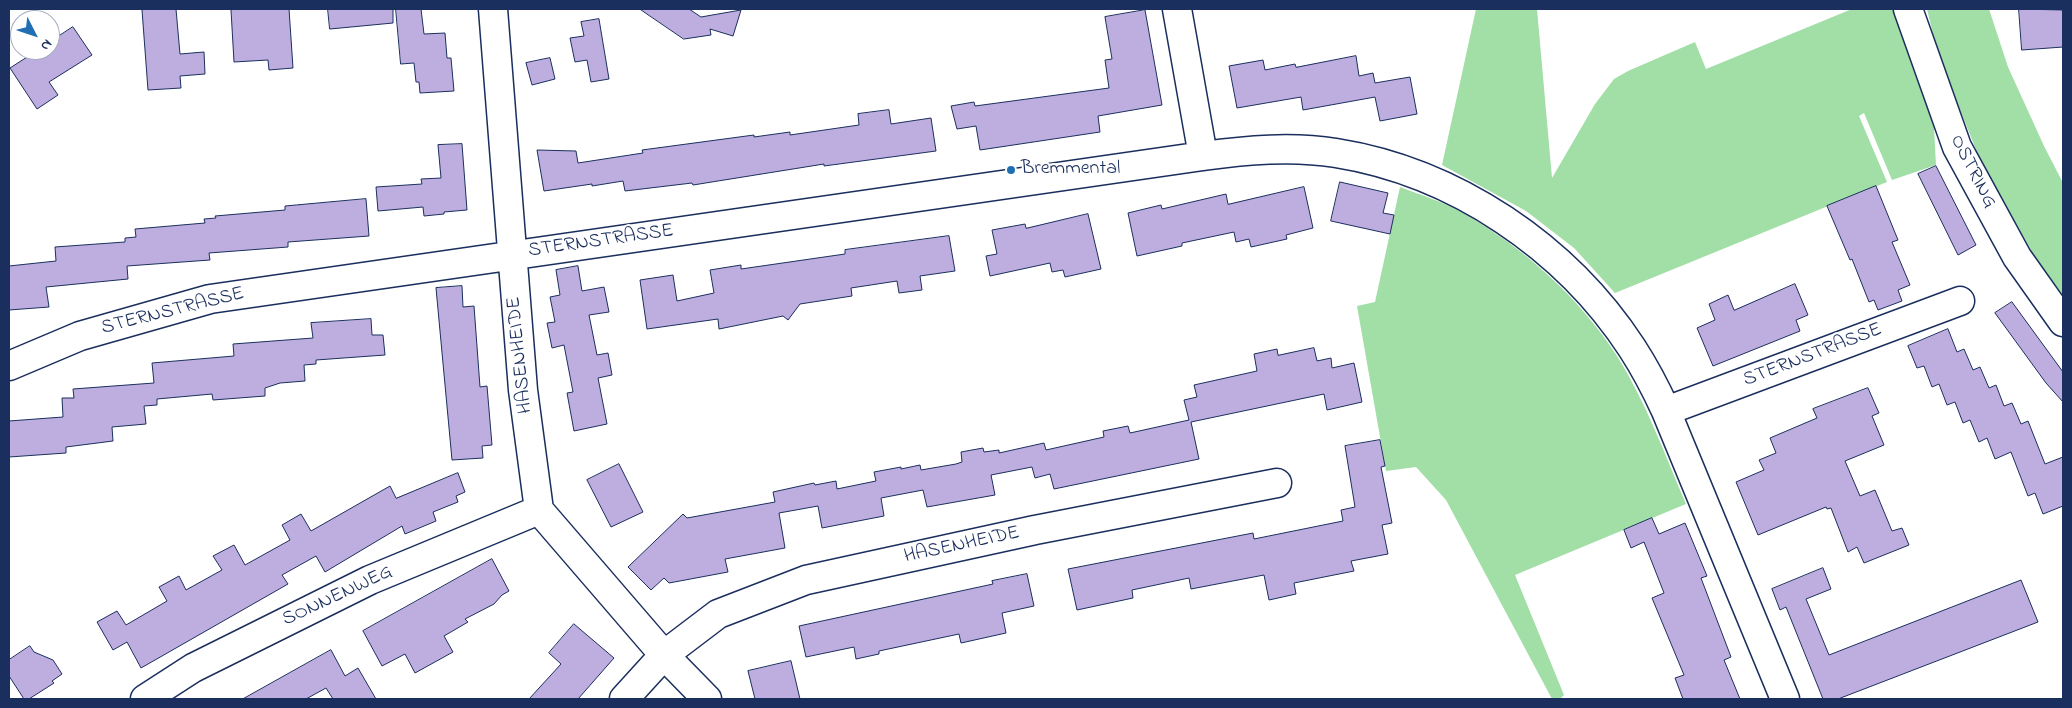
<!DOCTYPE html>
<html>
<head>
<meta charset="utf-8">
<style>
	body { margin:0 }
	#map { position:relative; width:2072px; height:708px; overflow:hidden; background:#fff; font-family:"Indie Flower",sans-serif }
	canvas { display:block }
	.frame { position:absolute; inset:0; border:10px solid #1b2f5e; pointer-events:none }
	.north { position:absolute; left:10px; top:10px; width:50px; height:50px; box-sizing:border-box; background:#fff; border:1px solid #a4acbf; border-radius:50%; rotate:131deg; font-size:14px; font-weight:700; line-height:20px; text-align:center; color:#1b2f5e }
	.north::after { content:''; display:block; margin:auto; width:18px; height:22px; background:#1f6fb2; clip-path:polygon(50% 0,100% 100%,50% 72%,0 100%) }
</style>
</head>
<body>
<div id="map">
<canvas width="2072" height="708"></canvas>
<div class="frame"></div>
<div class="north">N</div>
</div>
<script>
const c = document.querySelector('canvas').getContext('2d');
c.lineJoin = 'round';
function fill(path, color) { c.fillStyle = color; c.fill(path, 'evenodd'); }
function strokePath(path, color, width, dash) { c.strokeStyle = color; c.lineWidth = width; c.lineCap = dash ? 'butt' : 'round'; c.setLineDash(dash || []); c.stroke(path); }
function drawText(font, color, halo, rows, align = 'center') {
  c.font = font + ' "Indie Flower",sans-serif'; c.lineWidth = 4; c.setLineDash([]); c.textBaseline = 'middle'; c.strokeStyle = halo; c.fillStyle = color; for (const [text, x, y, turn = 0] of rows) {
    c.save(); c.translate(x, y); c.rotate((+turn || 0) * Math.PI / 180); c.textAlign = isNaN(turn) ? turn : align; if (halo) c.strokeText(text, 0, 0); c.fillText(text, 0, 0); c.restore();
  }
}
fill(new Path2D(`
	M1476,9H1537L1552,178L1595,104L1614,79L1628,71L1695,42L1706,69L1852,9H1898L1910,56L1934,127L1936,165L1892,180L1864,113L1859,116L1887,182L1615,293L1574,248L1526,211L1442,165Z
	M1927,9H1989L2008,67L2044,146L2063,183V300L2044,273L1979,157L1938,55Z
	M1400,187C1421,195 1444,202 1463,213C1524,248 1579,297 1617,356C1646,402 1665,455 1686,504L1515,575L1564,695L1560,699H1552L1446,500L1416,467L1386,471L1357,306L1375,302Z`), '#a1dfa7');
const building = new Path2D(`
	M176,9L180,54L204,52L205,74L180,76L181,88L148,90L142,10Z
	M253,9H289L293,68L269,70L268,60L234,62L231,10Z
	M328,9H393V23L330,29Z
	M396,9H421L424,34L445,33L447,58H451L454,91L420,93L419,82H416L414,63L401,64Z
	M640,9H689L701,17L741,10L733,36L710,29L711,35L684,39Z
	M2019,9L2063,10V47L2022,50Z
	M1145,10L1162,105L1098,116L1100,132L980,150L976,126L957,129L951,106L974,102L975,106L1109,88L1105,60L1112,59L1105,17Z
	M599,19L609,79L591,82L587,60L575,62L570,38L584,36L581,22Z
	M73,27L92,55L49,82L58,95L37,109L10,68L38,50H50V42Z
	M1356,56L1359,76L1373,73L1375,83L1410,77L1417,114L1380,121L1375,97L1303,110L1301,97L1237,108L1229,66L1263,60L1265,70L1295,64L1296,67Z
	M550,58L555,79L532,85L526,63Z
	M889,110L891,124L931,118L936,151L824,166V164L693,185L692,183L625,191L623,181L592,186V184L544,191L537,150L576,151L578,163L643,153L642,150L754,135V137L790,132V135L859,125L858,114Z
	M462,144L467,210L444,212V214L424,216L423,207L378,211L376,187L422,184L421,179L441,178L438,145Z
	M1936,166L1976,245L1958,255L1918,174Z
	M1340,182L1388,193L1383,213L1394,215L1390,234L1331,221Z
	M1876,186L1898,240L1892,242L1910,285L1898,290L1902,301L1878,310L1874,300L1869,302L1852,259L1850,260L1827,206Z
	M1304,187L1313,228L1286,235L1287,239L1251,247L1249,239L1236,242L1234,232L1182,243V246L1137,256L1128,213L1161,205L1162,209L1226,194L1228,204Z
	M366,199L369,236L288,242V247L209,253L210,260L127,266L128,279L46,287L49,307L9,310V266L56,261L55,247L125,242V238L136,237L135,229L205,223L204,219L216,218L215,216L285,210V206L296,205Z
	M1088,214L1101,269L1065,277L1063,270L1052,272L1050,263L990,276L986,256L997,254L992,230L1025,224L1026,228Z
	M949,236L955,271L920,276L922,290L899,293L897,281L851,288L852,296L800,304L788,320L783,316L719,329L718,319L647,329L640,280L673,275L677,301L714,293L710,270L741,265V269L845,254V250Z
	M578,266L582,291L604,287L609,312L589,315L597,355L608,353L612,375L598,378L607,424L574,431L567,393L573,392L564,345L552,348L547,323L555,322L550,297L560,295L556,270Z
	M1795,284L1808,315L1796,320L1800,331L1713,366L1697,328L1715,320L1709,304L1728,295L1734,310Z
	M462,286L463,307L474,306L480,387L487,386L492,445L482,446L483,458L452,460L436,288Z
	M2012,302L2063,372V402L2046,383L1995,313Z
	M371,319L372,335H383L385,355L316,360V364L304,365L305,381L280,383L265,388V396L213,400L212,394L157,399V405L144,406L146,424L112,427L113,441L66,447V453L9,457V421L63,417L62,398H74L73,389L154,383L152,363L234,356L233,344L313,338L311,323Z
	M1948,329L1957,352L1964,349L1973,370L1980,367L1989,388L1996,385L2004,406L2012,403L2021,424L2028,421L2045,464L2063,457V506L2043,514L2035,493L2028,496L2011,452L1995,459L1987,438L1979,442L1970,420L1963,423L1955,402L1947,405L1939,384L1932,387L1924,366L1917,368L1908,346Z
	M1314,348L1317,361L1331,358L1332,368L1354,363L1362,402L1327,410L1324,394L1191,422L1199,459L1054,489L1050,474L1035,478L1032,467L991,475L995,495L927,507L923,490L881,498L884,516L822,528L818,506L779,513L785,548L725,559L728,572L669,583L664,578L651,590L628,567L683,514L687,518L775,502L773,492L814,483L815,485L836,481L837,489L876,481L874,472L901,467V469L920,465L921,470L956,464L962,462L961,452L983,448L984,452L999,450V453L1044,443L1046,450L1104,437L1103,431L1128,426L1130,433L1189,420L1184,400L1197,397L1194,385L1257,371L1254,354L1277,349L1278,355Z
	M1868,388L1879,413L1872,416L1884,445L1845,461L1860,496L1875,490L1892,531L1902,528L1909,545L1864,563L1857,547L1848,552L1831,508L1827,509L1826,507L1758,535L1736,482L1764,470L1759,460L1776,453L1770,438L1817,418L1813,409Z
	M1380,440L1385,466L1381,467L1392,523L1382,525L1388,554L1351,561L1354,571L1294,583L1296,594L1269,600L1264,575L1191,589L1189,578L1132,590L1133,598L1077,610L1068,569L1253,533L1254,539L1343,521L1341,510L1355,507L1345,446Z
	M619,464L643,512L611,527L587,480Z
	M458,473L465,492L456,496L458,502L433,512L436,521L405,534L402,526L325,572L316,556L282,575L288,584L141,668L127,642L113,650L97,622L117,611L126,625L167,601L159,587L179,576L186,590L222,570L213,556L234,545L245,565L290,540L282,525L301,514L311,531L390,486L396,498Z
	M1652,518L1659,534L1685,523L1707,576L1701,578L1731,657L1724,660L1740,699H1683L1675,678L1684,675L1652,598L1664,593L1644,542L1631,548L1624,530Z
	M492,559L509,591L502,595L494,604L465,619L468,622L444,636L453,652L415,673L405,654L382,666L363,631Z
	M1823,568L1831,589L1806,599L1829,655L2021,580L2038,622L1838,699H1823L1786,607L1780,610L1772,589Z
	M1027,574L1034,606L1002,613L1006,633L961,643L959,634L879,651V654L856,659L854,647L806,657L799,626L993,584L992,581Z
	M574,624L614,658L578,699H529L561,664L549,653Z
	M30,646L34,652L53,660L62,674L52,681L54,683L29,699H24L9,676V660Z
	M331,650L345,676L358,668L376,699H333L326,688L306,699H243Z
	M791,661L800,699H755L748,671Z`);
fill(building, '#beaedf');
strokePath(building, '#1b2f5e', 1);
const street = new Path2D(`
	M493,9L523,390L539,510L664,655L707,699
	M1177,9L1203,156
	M9,366L80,336L210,299L1203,156C1247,150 1292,146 1336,153C1455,172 1566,247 1632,348C1645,368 1656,389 1666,411L1785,699
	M1666,411L1960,301
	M145,699L193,668L370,580L539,510
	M624,699L664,655L718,614L806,580L1035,530L1277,483`);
const secondary = new Path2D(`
	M1908,9L1957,147L2017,257L2063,322`);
strokePath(street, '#1b2f5e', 31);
strokePath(secondary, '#1b2f5e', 31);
strokePath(street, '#fff', 28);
strokePath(secondary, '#fff', 28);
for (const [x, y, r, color] of [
	[1011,170,5,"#1f6fb2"]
]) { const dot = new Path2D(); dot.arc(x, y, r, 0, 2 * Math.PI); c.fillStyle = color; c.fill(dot); strokePath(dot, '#fff', 2); }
drawText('20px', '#1b2f5e', '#fff', [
	["Bremmental",1021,170]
], 'left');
drawText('20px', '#1b2f5e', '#fff', [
	["OSTRING",1972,172,63],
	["STERNSTRASSE",601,242,-8],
	["STERNSTRASSE",173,312,-14],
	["HASENHEIDE",521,355,-96],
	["STERNSTRASSE",1813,356,-21],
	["HASENHEIDE",962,546,-12],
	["SONNENWEG",338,597,-25]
]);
</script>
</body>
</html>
